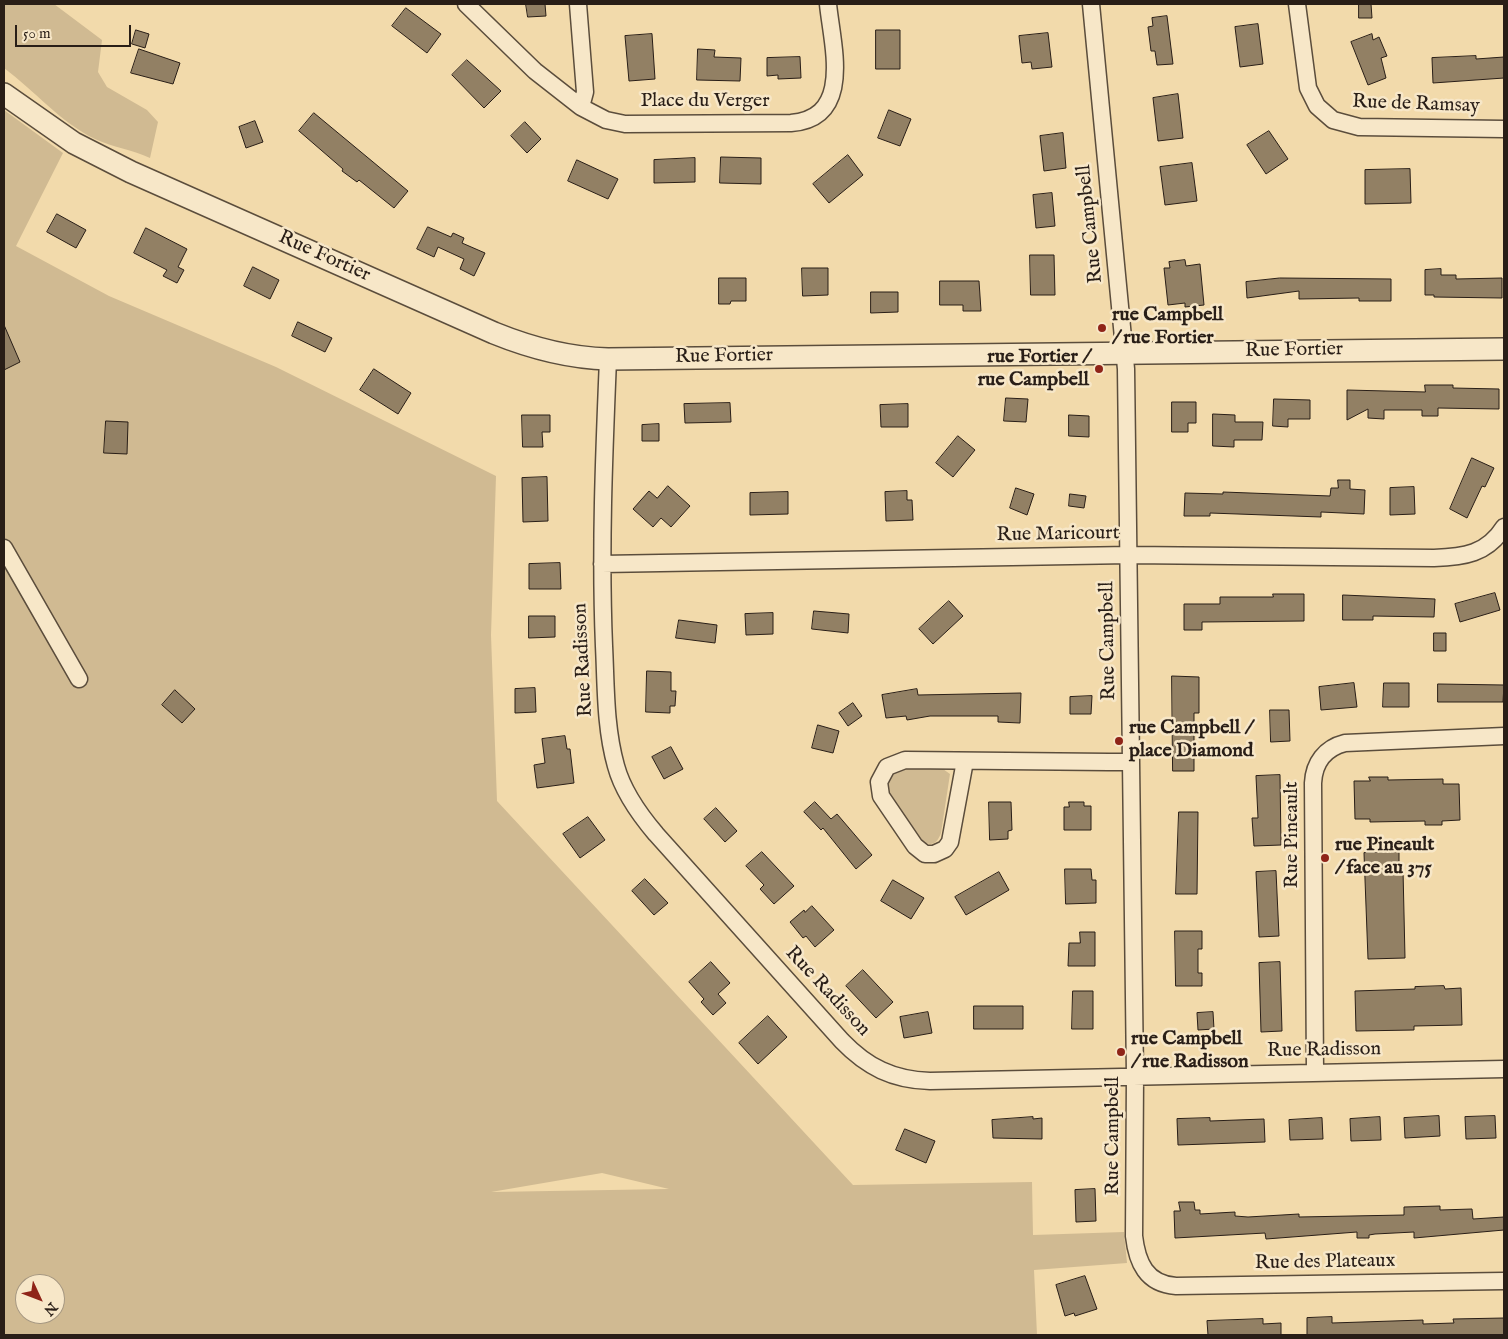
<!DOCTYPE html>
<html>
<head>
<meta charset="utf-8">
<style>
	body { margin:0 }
	#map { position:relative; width:1508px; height:1339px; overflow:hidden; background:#f2daab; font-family:"IM FELL English",serif }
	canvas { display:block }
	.frame { position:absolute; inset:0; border:5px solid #291e17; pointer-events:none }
	.north { position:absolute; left:15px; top:1274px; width:50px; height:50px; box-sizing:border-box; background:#f7e7c8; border:1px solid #a59781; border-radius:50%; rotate:133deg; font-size:14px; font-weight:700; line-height:20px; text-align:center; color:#291e17 }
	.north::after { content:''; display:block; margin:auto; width:18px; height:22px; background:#8f2418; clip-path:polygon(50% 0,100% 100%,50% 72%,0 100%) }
	.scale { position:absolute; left:15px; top:25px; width:116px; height:22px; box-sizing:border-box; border:2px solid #291e17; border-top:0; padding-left:6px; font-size:15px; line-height:18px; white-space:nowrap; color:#291e17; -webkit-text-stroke:4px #f7e7c8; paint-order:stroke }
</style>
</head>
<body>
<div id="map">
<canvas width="1508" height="1339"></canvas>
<div class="frame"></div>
<div class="north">N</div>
<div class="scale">50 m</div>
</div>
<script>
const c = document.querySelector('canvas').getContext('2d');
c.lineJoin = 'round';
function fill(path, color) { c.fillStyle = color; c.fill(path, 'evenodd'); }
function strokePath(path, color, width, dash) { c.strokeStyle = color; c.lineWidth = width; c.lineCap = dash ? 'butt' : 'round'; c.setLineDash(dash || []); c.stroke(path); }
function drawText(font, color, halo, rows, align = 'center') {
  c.font = font + ' "IM FELL English",serif'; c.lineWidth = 5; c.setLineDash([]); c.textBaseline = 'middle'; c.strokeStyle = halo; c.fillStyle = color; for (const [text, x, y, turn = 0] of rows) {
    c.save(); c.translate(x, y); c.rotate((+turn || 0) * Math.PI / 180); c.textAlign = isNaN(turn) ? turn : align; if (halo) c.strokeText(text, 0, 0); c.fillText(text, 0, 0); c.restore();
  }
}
fill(new Path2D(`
	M4,4H54L102,40L98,72L107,87L147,110L158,122L150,158C133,150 112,147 95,139C60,122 35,91 4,68Z
	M4,110L63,153L16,246L109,296L276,367L496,476L491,635L497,801L853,1185L1032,1182L1033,1235L1124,1232L1127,1263L1034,1270L1037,1335H4ZM602,1173L669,1189L491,1192ZM25,1284H55V1314H25Z
	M906,768L943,769L950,774L941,833C930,863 908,823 901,812C897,806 891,799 889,792C886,785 888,779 891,773Z`), '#d0ba92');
const building = new Path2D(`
	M526,4H545L546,16L528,17Z
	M1359,4H1371L1372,18H1359Z
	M406,8L441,34L427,53L392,26Z
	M1167,16L1173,64L1157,65L1155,51H1151L1148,27L1153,26L1152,18Z
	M1258,24L1263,64L1240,67L1235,27Z
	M136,30L149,34L145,48L132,44Z
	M876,30H900V69H876Z
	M1048,33L1052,67L1032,69L1031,62L1022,63L1019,36Z
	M652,34L655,79L629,81L625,36Z
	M1372,34L1373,40L1379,37L1387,56L1381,58L1386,78L1368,85L1351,42Z
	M139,49L180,63L173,84L131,73Z
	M698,49L715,50L714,57L741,58L740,81L697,80Z
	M1476,56V59L1504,57V78L1433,83L1432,58Z
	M800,57L801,78L778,79V75L767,76V58Z
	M467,60L501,91L484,108L452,75Z
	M1178,94L1183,138L1158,141L1153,98Z
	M889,110L911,119L900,146L878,138Z
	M314,113L408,191L394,208L359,180L357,182L342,171L343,169L299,131Z
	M255,121L263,142L246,148L239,127Z
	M525,122L541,139L527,153L511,136Z
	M1269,131L1288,159L1266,174L1247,145Z
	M1063,133L1066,168L1044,171L1040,136Z
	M848,155L863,175L829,203L813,184Z
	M721,157L761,158V184L720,183Z
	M695,158V182L654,183V160Z
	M577,160L618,179L608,199L568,181Z
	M1192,163L1197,201L1165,205L1160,167Z
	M1410,169L1411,203L1365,204V170Z
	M1052,193L1055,226L1036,228L1033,195Z
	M57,214L86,230L76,248L47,232Z
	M428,227L451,237L453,233L464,238L462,243L485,253L474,276L460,269L464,259L438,247L434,257L417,249Z
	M146,228L187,249L178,267L184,270L177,283L163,276L167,270L134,253Z
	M1030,255H1054L1055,295H1031Z
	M1185,260L1186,266L1200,264L1204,305L1185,307V303L1168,305L1164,268H1170L1169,262Z
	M253,267L279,280L270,299L244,286Z
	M802,268H828V295L803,296Z
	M1441,269V275H1456V279L1502,278V298L1434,297V295H1425V270Z
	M719,278H746V301H731L730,304H719Z
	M1280,278L1391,279V301H1359V298L1299,299V291L1247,298L1246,282Z
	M940,281H979L981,311H963V305H940Z
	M871,292H898V312L871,313Z
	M298,322L332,338L325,352L292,336Z
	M4,325L20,362L4,370Z
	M374,369L411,393L398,414L360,390Z
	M1425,385H1453V388L1499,389V409L1438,408V416H1422V410H1384V419L1368,418V409L1347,420V390L1425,392Z
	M1006,398L1028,399L1026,422L1004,421Z
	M1274,399L1310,400V419H1288V427L1273,426Z
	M1172,402H1196V423H1188V432H1172Z
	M730,403L731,422L685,423L684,404Z
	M908,404V427H881L880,405Z
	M1213,414L1235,415V422H1263L1262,440H1234V447L1213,446Z
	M522,415H550V432H542L543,447H523Z
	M1069,415L1089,416V437L1069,436Z
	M106,421L128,422L127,454L104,453Z
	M659,424V441H642V425Z
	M958,436L975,450L953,477L936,463Z
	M1472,458L1494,468L1485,487L1482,486L1467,518L1450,509Z
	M547,477L548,521L523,522L522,478Z
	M1338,480H1350V489L1365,490L1364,514L1321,512V517L1210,513V516H1184L1185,493L1223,494V492L1330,496L1331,488H1338Z
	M668,486L690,506L671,527L661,518L653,527L633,509L649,491L657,498Z
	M1414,487L1415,514L1390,515V488Z
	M1016,488L1034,494L1027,515L1010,508Z
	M907,491V500H912L913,520L886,521L885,492Z
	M788,492V514L750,515V493Z
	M1070,494L1086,496L1084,508L1069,506Z
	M560,563L561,589H529V564Z
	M1495,593L1500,610L1460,622L1455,604Z
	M1273,594H1304V621L1202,622V630H1184V604H1220V597H1273Z
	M1343,595L1435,599L1434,617L1373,616V620H1343Z
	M949,601L963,616L933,644L919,629Z
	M814,611L849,614L848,633L812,629Z
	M773,613V634L746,635L745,614Z
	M529,616H555V637L529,638Z
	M679,620L717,625L715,643L676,638Z
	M1434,633H1446V651H1434Z
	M647,671L671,672V691H676L675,706H670V713L646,712Z
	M1172,676L1199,677V713H1194V771H1173Z
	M1354,683L1357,707L1321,710L1319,687Z
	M1384,683H1409V707H1383Z
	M1438,684L1504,685L1503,702H1438Z
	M535,688L536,712L515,713V689Z
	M917,689L918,695L1021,693L1020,723L998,722V716H930L907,720L906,716L886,718L882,695Z
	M175,690L195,709L182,723L162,705Z
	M1092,696L1091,714H1070V697Z
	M853,703L862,716L848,726L839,713Z
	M1270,710H1289L1290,741L1271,742Z
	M818,725L839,731L833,753L812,748Z
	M565,736L567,749H570L574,783L537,788L534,765L545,763L542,739Z
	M671,747L683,769L664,779L652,757Z
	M1280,775L1281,845L1254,846L1252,818H1258L1256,776Z
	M1369,777H1388V780L1443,779V784H1459L1460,820L1442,821V825H1425V821L1370,822V819H1355L1354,781H1370Z
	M815,802L831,819L837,814L872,855L856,869L823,828L821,830L804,812Z
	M989,802H1011L1012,830L1008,831V839L990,840Z
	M1069,802H1084V806H1091V830H1064V807H1069Z
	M716,808L737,831L725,842L704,819Z
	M1179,812H1198L1197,894H1176Z
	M588,817L605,840L580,858L563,834Z
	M762,852L794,886L774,904L760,889L764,885L746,866Z
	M1399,852V870H1403L1405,958L1368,959L1364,853Z
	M1065,869H1091L1092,880H1096V903L1066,904Z
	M1276,871L1279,936L1259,937L1256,872Z
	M999,872L1009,890L966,915L955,897Z
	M645,879L668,903L654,915L632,891Z
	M893,880L924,898L911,919L881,901Z
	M812,906L834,930L815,947L806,936L803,938L790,922L804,910L805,912Z
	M1175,931H1202V949H1198V973H1202V986H1176Z
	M1080,932H1095V966H1068L1069,943H1080Z
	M711,962L730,983L718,994L726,1003L713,1015L701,1002L704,999L689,982Z
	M1280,962L1282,1031L1261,1032L1259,963Z
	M863,970L893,1002L876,1018L846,986Z
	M1444,986L1445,989L1461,988L1462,1025L1414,1026V1030L1356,1031L1355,991L1415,989V987Z
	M1073,991H1093V1029H1072Z
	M974,1006H1023V1029H974Z
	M928,1012L932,1033L904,1038L900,1017Z
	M1213,1012L1214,1029L1198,1030L1197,1013Z
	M768,1016L787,1037L758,1064L739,1043Z
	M1439,1116L1440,1136L1405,1138L1404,1118Z
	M1495,1116L1496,1138L1466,1139L1465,1117Z
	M1033,1117V1119L1042,1118V1139L993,1138L992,1120Z
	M1380,1117L1381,1140L1351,1141L1350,1119Z
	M1210,1118V1121L1264,1119L1265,1142L1178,1145L1177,1119Z
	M1322,1118L1323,1139L1290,1140L1289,1120Z
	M905,1129L935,1141L926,1163L896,1150Z
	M1095,1189L1096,1221L1076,1222L1075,1190Z
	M1179,1202H1194L1195,1210H1200V1214L1235,1212V1216L1248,1217L1299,1214V1217L1404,1215V1207L1440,1206V1210L1472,1209L1473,1219L1504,1217V1230L1414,1238V1232L1375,1234L1369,1235V1238H1357V1232L1266,1239L1265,1233L1175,1238L1174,1211H1180Z
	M1085,1276L1097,1309L1075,1316L1074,1313L1065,1316L1056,1285Z
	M1332,1317V1323L1423,1320V1324L1454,1323L1453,1319L1504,1318V1335H1307V1318Z
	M1263,1319V1324L1281,1323V1335H1208L1207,1321Z`);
fill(building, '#928064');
strokePath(building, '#291e17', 1);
const minor = new Path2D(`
	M466,4L535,71L581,107
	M578,4L585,92L581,107L606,120L625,124L791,123C854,118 832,45 828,4
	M1091,4L1126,369L1135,1076L1134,1236C1137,1262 1146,1284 1176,1286L1504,1281
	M1297,4L1308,88L1317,106L1333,120L1359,127L1504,129
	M608,359C604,455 600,550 604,646C606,686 605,727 616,766C623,792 639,814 656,834L842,1041C867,1067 893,1080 930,1081L1504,1069
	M4,548L79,679
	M602,564L1129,555L1434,558C1464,557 1487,554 1504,527
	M965,761L950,842L945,849L934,854H925L915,846L881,796L879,782L887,767L905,760L1109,762H1131
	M1315,1072L1313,783C1314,763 1325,748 1345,743L1504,736`);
const tertiary = new Path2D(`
	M4,94L74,143L131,172L494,333C531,348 567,358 608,359L1504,349`);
strokePath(minor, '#5b4d3c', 19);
strokePath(tertiary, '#5b4d3c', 24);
strokePath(minor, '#f7e7c8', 16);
strokePath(tertiary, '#f7e7c8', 21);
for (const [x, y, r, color] of [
	[1102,328,5,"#8f2418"],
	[1099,369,5,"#8f2418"],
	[1119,741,5,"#8f2418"],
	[1325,858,5,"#8f2418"],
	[1121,1052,5,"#8f2418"]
]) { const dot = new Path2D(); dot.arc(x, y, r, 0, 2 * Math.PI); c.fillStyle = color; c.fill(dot); strokePath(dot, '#f7e7c8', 2); }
drawText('20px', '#291e17', '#f7e7c8', [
	["Place du Verger",705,102],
	["Rue de Ramsay",1416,105,2],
	["Rue Campbell",1091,224,-96],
	["Rue Fortier",324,257,24],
	["Rue Fortier",1294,351,-1],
	["Rue Fortier",724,357,-1],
	["Rue Maricourt",1058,535,-1],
	["Rue Campbell",1109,641,-91],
	["Rue Radisson",584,660,-93],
	["Rue Pineault",1293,835,-90],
	["Rue Radisson",827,992,47],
	["Rue Radisson",1324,1051,-1],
	["Rue Campbell",1114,1136,-90],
	["Rue des Plateaux",1325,1263,-1]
]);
drawText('bold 20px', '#291e17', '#f7e7c8', [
	["rue Campbell",1112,316],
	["/ rue Fortier",1112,339],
	["rue Fortier /",1089,358,"right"],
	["rue Campbell",1089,381,"right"],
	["rue Campbell /",1129,729],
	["place Diamond",1129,752],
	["rue Pineault",1335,846],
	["/ face au 375",1335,869],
	["rue Campbell",1131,1040],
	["/ rue Radisson",1131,1063]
], 'left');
</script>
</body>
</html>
